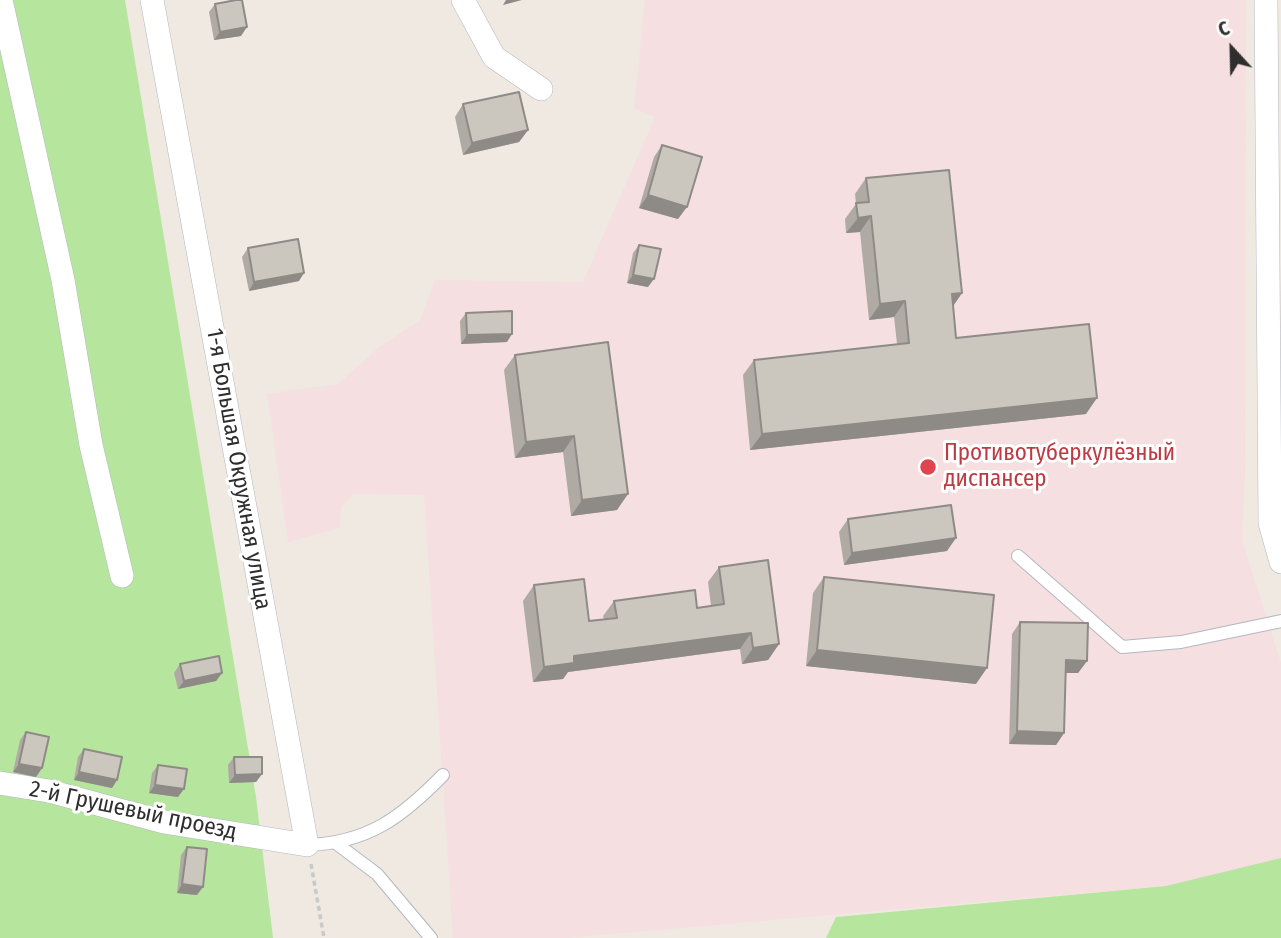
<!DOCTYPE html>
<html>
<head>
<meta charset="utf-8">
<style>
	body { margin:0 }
	#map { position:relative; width:1281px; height:938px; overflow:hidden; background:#efe9e1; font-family:"Fira Sans Condensed",sans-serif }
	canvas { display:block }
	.north { position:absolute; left:1197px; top:14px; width:70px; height:70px; -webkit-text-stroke:5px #fff; paint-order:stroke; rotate:338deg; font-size:19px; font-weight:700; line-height:28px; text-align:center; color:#2e2e2e }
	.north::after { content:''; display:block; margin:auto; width:24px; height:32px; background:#2e2e2e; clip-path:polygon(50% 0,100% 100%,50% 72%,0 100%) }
</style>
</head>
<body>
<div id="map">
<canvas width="1281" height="938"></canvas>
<div class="north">С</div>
</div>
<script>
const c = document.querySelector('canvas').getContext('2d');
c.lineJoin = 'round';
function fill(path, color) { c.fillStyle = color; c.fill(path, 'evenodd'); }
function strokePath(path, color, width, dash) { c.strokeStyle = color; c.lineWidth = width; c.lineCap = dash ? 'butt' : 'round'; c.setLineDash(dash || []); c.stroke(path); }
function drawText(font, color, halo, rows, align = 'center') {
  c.font = font + ' "Fira Sans Condensed",sans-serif'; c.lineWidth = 6; c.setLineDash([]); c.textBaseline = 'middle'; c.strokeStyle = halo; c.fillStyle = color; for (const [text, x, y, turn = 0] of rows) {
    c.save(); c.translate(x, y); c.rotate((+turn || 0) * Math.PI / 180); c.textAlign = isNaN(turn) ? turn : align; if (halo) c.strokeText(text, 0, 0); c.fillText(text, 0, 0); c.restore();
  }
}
fill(new Path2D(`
	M645,0H1246L1245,475L1242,540L1281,663V858L1166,886L566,938H453L424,495L354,494L341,507L340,528L288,542L267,394L338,384L378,348L420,320L435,280L583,282L655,117L634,108ZM855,195L945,354L898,359L894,317L869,319L860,232L846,233L845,219L857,218ZM523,602L606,633L712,620L768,660L742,663L740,649L563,672V679L534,682ZM1079,636L1058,673L1056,744L1009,743Z`), '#f5dfe0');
fill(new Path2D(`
	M0,0H125L256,797L273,938H0Z
	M1281,858V938H826L836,917L1166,886Z`), '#b6e59e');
const lane = new Path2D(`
	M1018,556L1122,647L1181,642L1281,621
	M337,844L377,874L431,938
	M307,845C368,843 402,817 443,775`);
const street = new Path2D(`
	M1,0L63,280L91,445L122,576
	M463,0L494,57L541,89
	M1266,0L1270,523L1281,562
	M0,783L49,791L164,822L307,845L152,0`);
strokePath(lane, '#b4b7c1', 14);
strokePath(street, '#b4b7c1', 24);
strokePath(new Path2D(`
	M311,864L324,938`), '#c9c9c9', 3.5, [5, 3.5]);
strokePath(lane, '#fff', 12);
strokePath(street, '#fff', 23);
fill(new Path2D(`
	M215,4L241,36L214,40L209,12Z
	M463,104L528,130L519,142L463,155L455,117Z
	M662,145L678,219L639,208L654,157Z
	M866,178L962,293L953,306L956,338L1086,414L750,450L743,375L754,360L897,344L894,317L869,320L860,232L846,233L845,219L856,204L855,194Z
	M639,245L648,287L627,283L633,253Z
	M248,248L299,281L249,291L242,257Z
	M466,313L507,342L461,344L460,321Z
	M608,342L617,510L571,516L563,452L515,458L504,370L515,355Z
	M848,519L947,551L844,565L839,532Z
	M719,567L779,644L768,660L742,664L740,649L568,672L563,679L533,682L523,601L534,585L589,621L604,619L603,616L614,601L697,608L711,606L708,582Z
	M824,577L976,684L806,666L813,593Z
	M1020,622L1087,661L1078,673H1066L1064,733L1056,745L1009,744L1012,634Z
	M180,664L222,673L216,681L178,689L174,673Z
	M26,732L42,768L36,777L13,772L20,740Z
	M84,749L117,780L112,788L74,780L78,757Z
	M234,757L262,774L256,782L229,783L228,765Z
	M158,765L178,797L149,793L152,773Z
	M187,847L197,895L177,893L181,855Z`), '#afaba4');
fill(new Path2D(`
	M506,0H522L503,5Z
	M247,27L241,36L214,40L220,32Z
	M528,130L519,142L463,155L472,143Z
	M648,195L687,207L678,219L639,208Z
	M871,216L860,232L846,233L858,218Z
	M304,273L299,281L249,291L254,282Z
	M633,275L654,279L648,287L627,283Z
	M962,293L951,309L952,294Z
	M905,301L894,317L869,320L880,304Z
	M512,334L507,342L461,344L467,335Z
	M1097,398L1086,414L750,450L762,434Z
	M574,436L563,452L515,458L526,442Z
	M628,494L617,510L571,516L582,500Z
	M956,538L947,551L844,565L852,553Z
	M751,633L740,649L568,672L563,679L533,682L544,667L574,656Z
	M779,644L768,660L742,664L753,648Z
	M817,650L987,668L976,684L806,666Z
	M1066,660L1087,661L1078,673H1058Z
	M222,673L216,681L178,689L184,681Z
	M1017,731L1064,733L1056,745L1009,744Z
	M19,764L42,768L36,777L13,772Z
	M79,772L117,780L112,788L74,780Z
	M262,774L256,782L229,783L235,775Z
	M155,785L184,789L178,797L149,793Z
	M182,884L203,887L197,895L177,893Z`), '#8e8b86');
const building = new Path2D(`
	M236,0H242L247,27L220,32L215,4Z
	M519,92L528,130L472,143L463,104Z
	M662,145L702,157L687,207L648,195Z
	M949,170L962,293L952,294L956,338L1089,324L1097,398L762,434L754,360L909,343L905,301L880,304L871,216L858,218L856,203L869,202L866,178Z
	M298,239L304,273L254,282L248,248Z
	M639,245L661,249L654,279L633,275Z
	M512,311V334L467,335L466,313Z
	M608,342L628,494L582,500L574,436L526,442L515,355Z
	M951,505L956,538L852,553L848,519Z
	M768,560L779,644L753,648L751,633L574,656V663L544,667L534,585L584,579L589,621L617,618L614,601L695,590L697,608L724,604L719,567Z
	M824,577L994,595L987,668L817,650Z
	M1020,622L1088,623L1087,661L1066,660L1064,733L1017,731Z
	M219,656L222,673L184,681L180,664Z
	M26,732L49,737L42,768L19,764Z
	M84,749L122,757L117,780L79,772Z
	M234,757H262V774L235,775Z
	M158,765L187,769L184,789L155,785Z
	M187,847L207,849L203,887L182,884Z`);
fill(building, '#cbc7bf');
strokePath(building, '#8e8b86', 2);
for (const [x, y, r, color] of [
	[928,467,9,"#e0444e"]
]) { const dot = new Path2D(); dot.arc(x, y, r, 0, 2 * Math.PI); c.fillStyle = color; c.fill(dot); strokePath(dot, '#fff', 2.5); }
drawText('23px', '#be3a42', '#fff', [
	["Противотуберкулёзный",944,454],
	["диспансер",944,480]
], 'left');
drawText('23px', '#2e2e2e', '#fff', [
	["1-я Большая Окружная улица",238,469,80],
	["2-й Грушевый проезд",133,811,12]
]);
</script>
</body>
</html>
